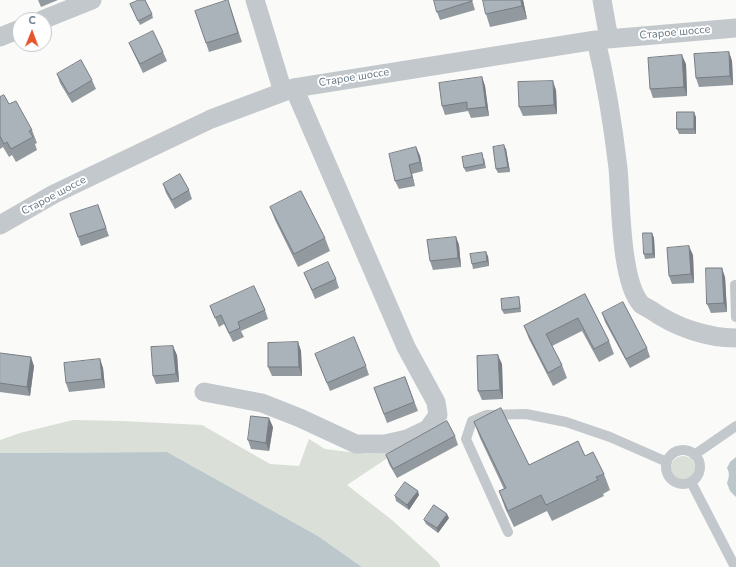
<!DOCTYPE html>
<html>
<head>
<meta charset="utf-8">
<style>
	body { margin:0 }
	#map { position:relative; width:736px; height:567px; overflow:hidden; background:#fafaf8; font-family:"Nunito Sans",sans-serif }
	canvas { display:block }
	.north { position:absolute; left:12px; top:12px; width:40px; height:40px; box-sizing:border-box; background:#fff; border:1px solid #c1c8cd; border-radius:50%; rotate:1deg; font-size:11px; font-weight:700; line-height:16px; text-align:center; color:#657683 }
	.north::after { content:''; display:block; margin:auto; width:14px; height:18px; background:#e4572e; clip-path:polygon(50% 0,100% 100%,50% 72%,0 100%) }
</style>
</head>
<body>
<div id="map">
<canvas width="736" height="567"></canvas>
<div class="north">С</div>
</div>
<script>
const c = document.querySelector('canvas').getContext('2d');
c.lineJoin = 'round';
function fill(path, color) { c.fillStyle = color; c.fill(path, 'evenodd'); }
function strokePath(path, color, width, dash) { c.strokeStyle = color; c.lineWidth = width; c.lineCap = dash ? 'butt' : 'round'; c.setLineDash(dash || []); c.stroke(path); }
function drawText(font, color, halo, rows, align = 'center') {
  c.font = font + ' "Nunito Sans",sans-serif'; c.lineWidth = 4; c.setLineDash([]); c.textBaseline = 'middle'; c.strokeStyle = halo; c.fillStyle = color; for (const [text, x, y, turn = 0] of rows) {
    c.save(); c.translate(x, y); c.rotate((+turn || 0) * Math.PI / 180); c.textAlign = isNaN(turn) ? turn : align; if (halo) c.strokeText(text, 0, 0); c.fillText(text, 0, 0); c.restore();
  }
}
fill(new Path2D(`
	M73,420L122,421L202,425L270,464L299,466L309,439L325,449L366,454L395,453L347,485L392,520L439,563L440,567H362L318,536L167,452L0,453V440L20,433Z
	M671 468a12 12 0 1 1 24 0a12 12 0 1 1-24 0Z`), '#dadfd7');
fill(new Path2D(`
	M167,452L318,536L362,567H0V453Z
	M736,457V497L730,491L727,483C729,477 730,474 727,468L730,462Z`), '#bbc7cb');
strokePath(new Path2D(`
	M735,285L736,317
	M666 467a17 17 0 1 1 34 0a17 17 0 1 1-34 0Z
	M694,455L736,426
	M691,482L735,567
	M508,532L466,439L472,421L486,415L526,414L566,422L610,437L667,462`), '#c3c8cc', 10);
strokePath(new Path2D(`
	M255,0L283,92
	M602,0L609,39
	M42,20L92,0
	M0,37L20,29
	M596,40C606,82 613,125 618,168C621,200 620,281 641,304C643,306 648,308 651,310C675,327 707,338 736,338
	M0,225L54,194L211,119L294,88L596,40L736,28
	M204,392L262,403L300,418L356,444H385L407,439L428,429L438,415L436,402L406,347L294,88`), '#c3c8cc', 19);
fill(new Path2D(`
	M38,0H58L41,7Z
	M472,0L475,10L440,20L437,12Z
	M523,0L527,19L490,27L486,14Z
	M130,4L152,14L153,18L140,25Z
	M231,9L242,42L209,52L206,43Z
	M129,43L163,52L167,61L143,73L133,52Z
	M729,52L732,61L733,85L699,87L696,78Z
	M686,64L687,96L653,98L650,89Z
	M57,74L92,80L96,89L72,103L60,83Z
	M482,77L485,86L489,116L471,118L468,111L445,115L442,106Z
	M556,90L557,114L523,116L519,107Z
	M0,97L9,104L32,130L37,143L35,144L37,150L16,162L12,155L9,157L3,147L0,149Z
	M696,117V134H679L677,129Z
	M416,147L420,156L423,171L412,174L415,186L399,189L395,181Z
	M506,149L510,172L498,173L496,169Z
	M484,158L486,168L466,172L464,168Z
	M163,184L189,190L192,199L175,209L166,193Z
	M98,205L109,236L81,246L78,237Z
	M270,207L325,238L330,251L298,267L275,220Z
	M652,233L654,238L655,258L645,259L644,254Z
	M456,237L459,245L461,267L433,270L430,261Z
	M693,255L694,283L672,284L669,276Z
	M488,256L489,266L473,269L472,264Z
	M304,273L336,279L339,288L315,299Z
	M725,277L727,312L711,313L707,304Z
	M585,294L609,341L614,354L599,362L582,331L552,346L562,365L567,378L553,386L529,339L524,326Z
	M520,302L521,312L504,314L502,310Z
	M210,306L265,310L268,319L241,331L244,337L233,342L224,324L219,327Z
	M602,313L647,348L650,357L630,368L605,322Z
	M298,342L301,351L302,376H272L268,367Z
	M315,354L366,366L369,375L330,391Z
	M177,355L179,382L156,384L153,376Z
	M100,359L103,368L105,388L69,392L66,383Z
	M502,364L503,399L482,400L478,391Z
	M34,366L30,396L0,392V383Z
	M405,377L418,411L387,423L374,388Z
	M474,422L529,465L585,456L604,474L610,490L603,494L604,496L552,521L547,511L514,527L505,508L499,491L504,489L480,438Z
	M273,427L269,451L251,449L248,440Z
	M455,436L458,445L397,478L389,464L386,455Z
	M419,495L409,510L396,501L395,496Z
	M449,518L438,533L426,524L424,520Z`), '#929a9f');
fill(new Path2D(`
	M521,0H523L527,19L522,6Z
	M729,52L732,61L733,85L730,76Z
	M682,55L686,64L687,96L684,87Z
	M482,77L485,86L489,116L486,107Z
	M553,81L556,90L557,114L554,105Z
	M694,112L696,117V134L694,129Z
	M504,145L506,149L510,172L508,167Z
	M416,147L420,156L423,171L420,162Z
	M409,165L412,174L415,186L412,177Z
	M652,233L654,238L655,258L653,254Z
	M456,237L459,245L461,267L458,258Z
	M689,246L693,255L694,283L691,274Z
	M486,252L488,256L489,266L487,261Z
	M722,268L725,277L727,312L724,303Z
	M298,342L301,351L302,376L299,367Z
	M173,346L177,355L179,382L176,374Z
	M498,355L502,364L503,399L500,390Z
	M31,357L34,366L30,396L27,387Z
	M100,359L103,368L105,388L102,379Z
	M269,418L273,427L269,451L266,443Z
	M418,491L419,495L409,510L407,505Z
	M447,514L449,518L438,533L437,528Z`), '#777d82');
const building = new Path2D(`
	M139,0H145L152,14L138,21L130,4Z
	M228,0L238,33L206,43L195,11Z
	M434,0H472V1L437,12Z
	M483,0H521L522,6L486,14Z
	M153,31L163,52L140,64L129,43Z
	M729,52L730,76L696,78L694,54Z
	M682,55L684,87L650,89L648,58Z
	M81,60L92,80L69,94L57,74Z
	M482,77L486,107L467,109V102L442,106L439,83Z
	M553,81L554,105L519,107L518,82Z
	M4,95L9,104L16,101L32,130L29,131L33,137L11,149L7,142L4,144L0,136V97Z
	M677,112H694V129H677Z
	M504,145L508,167L496,169L493,147Z
	M416,147L420,162L409,165L412,177L395,181L389,154Z
	M482,153L484,164L464,168L462,157Z
	M180,174L189,190L172,200L163,184Z
	M301,191L325,238L294,254L270,207Z
	M98,205L106,228L78,237L70,214Z
	M643,233H652L653,254H644Z
	M456,237L458,258L430,261L427,240Z
	M689,246L691,274L669,276L667,248Z
	M486,252L487,261L472,264L470,254Z
	M328,262L336,279L312,290L304,273Z
	M706,268H722L724,303L707,304Z
	M254,286L265,310L238,322L240,328L229,333L221,315L215,318L210,306Z
	M585,294L609,341L594,349L578,318L546,334L562,365L548,373L524,326Z
	M519,297L520,308L502,310L501,299Z
	M623,302L647,348L626,359L602,313Z
	M354,337L366,366L327,383L315,354Z
	M298,342L299,367H268V343Z
	M173,346L176,374L153,376L151,347Z
	M0,353L31,357L27,387L0,383Z
	M498,355L500,390L478,391L477,356Z
	M100,359L102,379L66,383L64,363Z
	M405,377L414,402L384,414L374,388Z
	M501,408L529,465L578,441L585,456L593,452L604,474L596,477L598,480L546,505L541,495L508,511L499,491L506,488L474,422Z
	M251,416L269,418L266,443L248,440Z
	M447,421L455,436L393,469L386,455Z
	M405,482L418,491L407,505L395,496Z
	M434,505L447,514L437,528L424,520Z`);
fill(building, '#aab3b9');
strokePath(building, '#777d82', 1);
drawText('11px', '#657683', '#fff', [
	["Старое шоссе",675,33,-5],
	["Старое шоссе",354,78,-9],
	["Старое шоссе",54,196,-28]
]);
</script>
</body>
</html>
